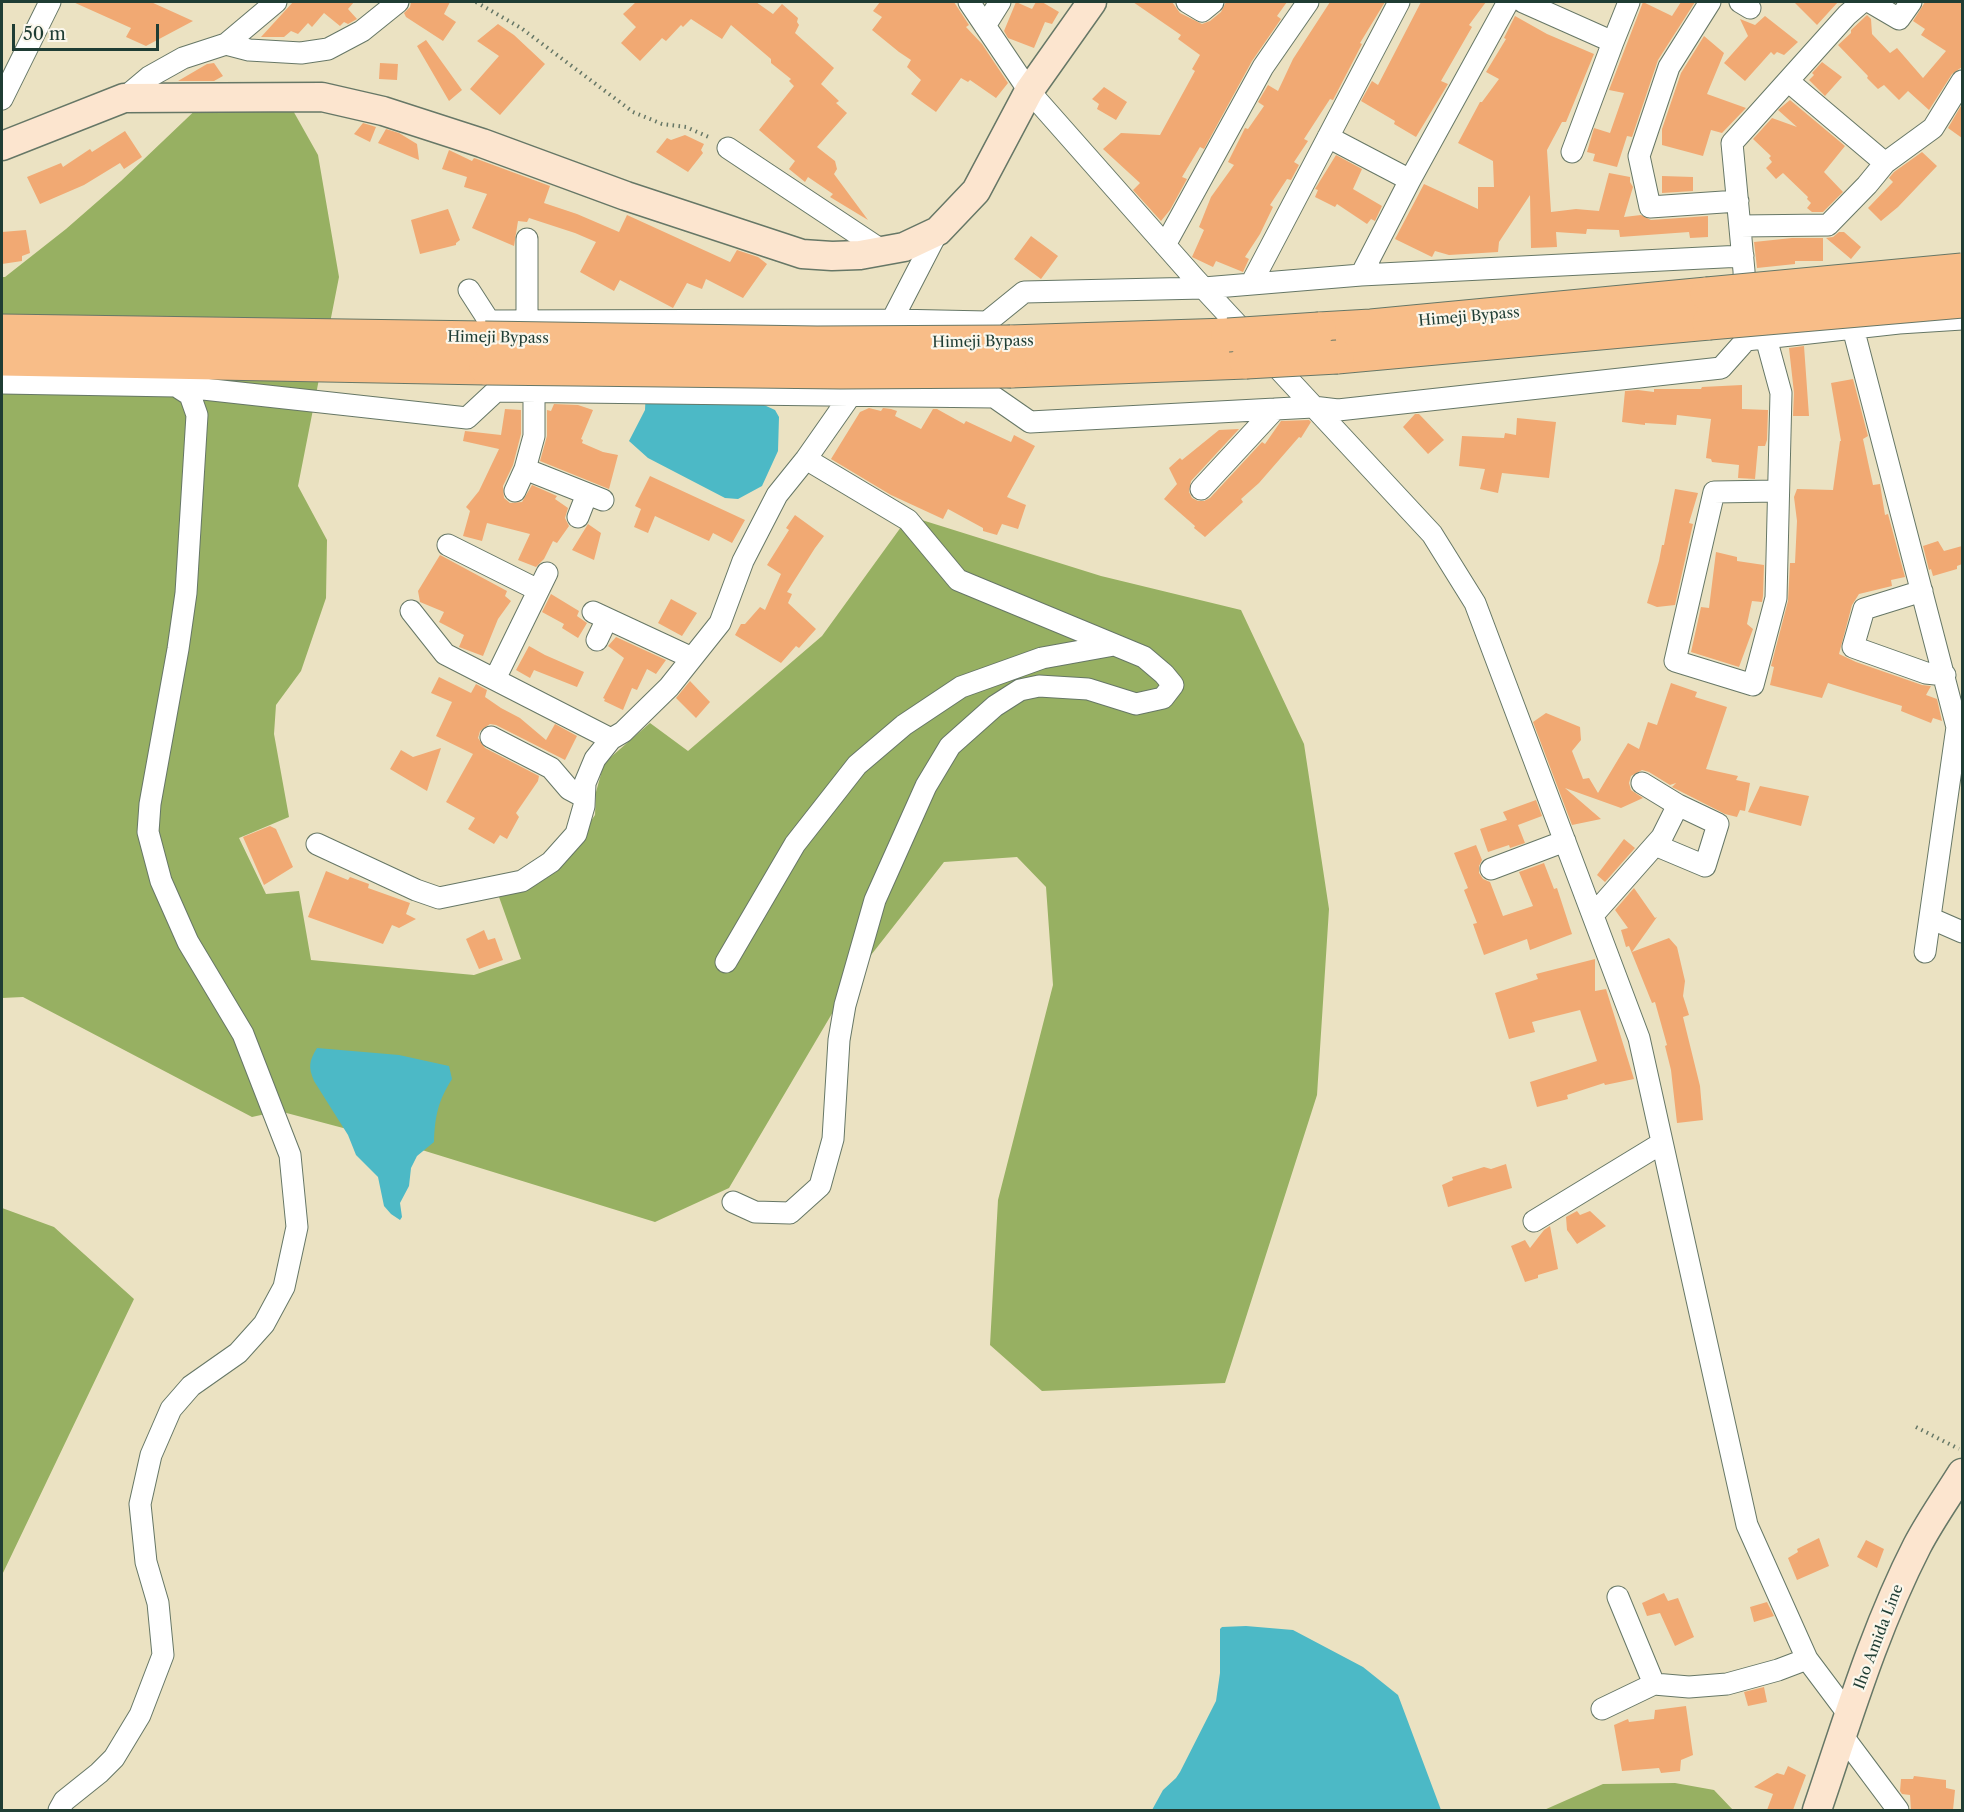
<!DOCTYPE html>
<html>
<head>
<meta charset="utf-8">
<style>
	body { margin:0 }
	#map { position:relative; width:1964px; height:1812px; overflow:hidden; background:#ebe2c2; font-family:"Libre Caslon Text",serif }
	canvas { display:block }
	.frame { position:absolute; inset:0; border:3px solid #1f3d34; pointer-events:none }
	.scale { position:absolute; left:12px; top:24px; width:147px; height:27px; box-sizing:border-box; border:3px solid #1f3d34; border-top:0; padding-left:8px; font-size:18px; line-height:21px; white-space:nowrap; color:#1f3d34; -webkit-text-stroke:4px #fbf7ec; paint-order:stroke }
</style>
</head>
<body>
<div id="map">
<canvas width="1964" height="1812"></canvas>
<div class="frame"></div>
<div class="scale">50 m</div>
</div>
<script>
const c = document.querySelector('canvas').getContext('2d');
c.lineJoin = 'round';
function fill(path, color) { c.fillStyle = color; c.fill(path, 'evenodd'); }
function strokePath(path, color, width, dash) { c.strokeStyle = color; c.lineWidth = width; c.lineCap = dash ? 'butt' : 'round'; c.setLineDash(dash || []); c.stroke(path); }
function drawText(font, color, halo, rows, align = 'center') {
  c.font = font + ' "Libre Caslon Text",serif'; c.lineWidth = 4.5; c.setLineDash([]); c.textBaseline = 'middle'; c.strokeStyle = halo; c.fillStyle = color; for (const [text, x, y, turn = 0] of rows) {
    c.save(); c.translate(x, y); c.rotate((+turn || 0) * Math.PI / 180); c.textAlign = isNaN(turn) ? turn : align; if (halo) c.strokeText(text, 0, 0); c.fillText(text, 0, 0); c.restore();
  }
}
fill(new Path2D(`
	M205,101L291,107L318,155L339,277L298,486L327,540L326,598L301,671L276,705L274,734L289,817L239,838L266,894L299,891L311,960L474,975L521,959L499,897L556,872L595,815L596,792L604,763L650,723L688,751L822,636L909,516L1101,576L1241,610L1304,744L1329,909L1317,1095L1225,1383L1042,1391L990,1345L998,1200L1053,985L1046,887L1017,857L944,862L853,978L729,1188L655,1222L396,1142L279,1111L252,1117L23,997L2,998V277H5L66,229L121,181Z
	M2,1208L54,1227L134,1299L2,1575Z
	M1675,1783L1714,1790L1733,1810H1544L1603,1784Z`), '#97b062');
fill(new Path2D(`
	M720,385L775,410L779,417L778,451L762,486L738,499L725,498L648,458L629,441L645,410L646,388Z
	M317,1048L399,1055L449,1066L452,1079C438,1101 435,1116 434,1142L417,1156L411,1168L409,1186L400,1203L402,1217L400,1220L391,1214L384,1206L378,1177L356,1155L348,1135L314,1081C308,1067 309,1061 317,1048Z
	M1246,1626L1293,1630L1363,1667L1398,1695L1441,1810H1152L1163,1790L1176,1778L1180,1772L1216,1701L1220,1673V1629L1222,1627Z`), '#4cb9c6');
fill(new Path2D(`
	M73,2H151L193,21L146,46L126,37L131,28Z
	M293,2H354L348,9L357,19L348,24L344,22L340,26L324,13L312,27L308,23L298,34L291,31L284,37H261Z
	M411,2H450L444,14L456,22L443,41L406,17L404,13L410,7Z
	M636,2H756L773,14L782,4L798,18L797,22L799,25L795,33L834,68L821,84L839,101L836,103L847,113L817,147L835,161L837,169L834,174L868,220L830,197L833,194L808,177L805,182L789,169L795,161L759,130L794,86L789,81L791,79L771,63V59L731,25L722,39L691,19L683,27L681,25L666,41L662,38L640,61L621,43L636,27L623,14Z
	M880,2H954L969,25L966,27L982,44L1008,83L996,98L970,80L968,82L961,78L936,112L911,94L921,80L907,67L911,60L899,52L872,30L882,17L873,11Z
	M1016,2L1032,9L1036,2H1042L1059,12L1052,24L1045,22L1034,48L1008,38L1004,31Z
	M1133,2H1172L1180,13L1202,24L1210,21L1221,12L1226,2H1287L1277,16L1281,19L1252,61L1204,149L1200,147L1182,177L1187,179L1170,210L1161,221L1133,190L1140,183L1103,149L1121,133L1160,135L1195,71L1192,69L1200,55L1178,39L1181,35Z
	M1330,2H1385L1360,43L1362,44L1333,100L1330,99L1304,139L1308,141L1294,162L1299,165L1291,180L1287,179L1270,205L1273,207L1260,234L1245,257L1249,259L1243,272L1216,261L1213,267L1194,258L1192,257L1204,230L1199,227L1211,197L1234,165L1228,162L1245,128L1248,129L1264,106L1258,102L1268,85L1278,91L1293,59Z
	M1421,2H1486L1469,25L1472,27L1441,81L1448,84L1416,137L1394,124L1395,121L1361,101L1372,81L1378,85Z
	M1643,2L1672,16L1681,2H1695L1658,60L1632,137L1627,136L1617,167L1593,161L1595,154L1587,152L1594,128L1610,133L1624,93L1609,90Z
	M1794,2H1838L1817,25Z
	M1925,2H1962V67L1952,74L1929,110L1908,91L1899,100L1884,85L1878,89L1867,78L1868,76L1838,45L1851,33V30L1867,15L1871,19L1872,34L1890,53L1897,48L1923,78L1946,51L1921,35L1925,29L1913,21Z
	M1515,16L1547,34L1594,54L1566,122H1562L1547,150L1551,212L1576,209L1599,211L1609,173L1630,177V182L1633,187L1624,217L1641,215L1651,220L1708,216V237L1690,238L1689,232L1620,237L1619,230L1587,229L1586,234L1556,232L1557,247L1531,248L1530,195L1499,242L1498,252L1449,255L1435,251L1432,257L1395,239L1424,184L1478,209V187H1494L1493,161L1458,143L1480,102H1482L1499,79L1486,72L1506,39L1504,38Z
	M1765,16L1798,42L1784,55L1777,52L1774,55L1771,52L1745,81L1724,63L1748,36L1740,19L1755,25Z
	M498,24L514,35L545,64L500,115L470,89L499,56L477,41Z
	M1704,36L1724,53L1707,94L1746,108L1722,133L1711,130L1703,156L1662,145V129L1681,73Z
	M426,40L462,90L449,101L417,46Z
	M1822,62L1842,77L1825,96L1809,80L1814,75L1812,73Z
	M214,63L223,76L214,81H178L207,64Z
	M380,63L398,64L397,80L379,79Z
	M1104,87L1127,102L1116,120L1097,109L1099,104L1092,99Z
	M1790,100L1845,146L1824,172L1843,192L1823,212H1812L1807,208L1811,203L1807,199L1808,197L1783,173L1776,179L1766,168L1772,162L1769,158L1771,156L1753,139L1772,118L1797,127L1778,110Z
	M1962,104V138L1948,128Z
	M363,123L376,127L370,142L354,134Z
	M386,129L399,133L417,144L419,160L378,143Z
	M125,131L142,157L124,169L120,163L84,185L40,204L27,177L61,163L63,167L90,149L92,152Z
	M685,135L704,144L701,150L703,153L688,172L656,152L667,138L671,140Z
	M449,150L472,161L474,158L477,159L550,186L544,203L577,214L619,232L627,215L730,262L737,250L758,257L767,264L743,298L706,279L702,289L687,283L673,308L620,280L614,291L580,272L596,242L575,233L529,218L527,222L518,221L514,246L472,228L487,194L464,187L467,177L442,169Z
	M1922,152L1937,166L1898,207L1881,221L1868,208L1893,182L1889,178L1894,172Z
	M1336,155L1362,169L1353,189L1382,206L1375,221L1371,219L1367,224L1337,204L1335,207L1315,197L1318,190L1315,189Z
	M1662,176L1693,177V191L1662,193Z
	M448,209L460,240L456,243V245L420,254L411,220Z
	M26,230L30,253L22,256V261L2,264V232Z
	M1839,232H1844L1861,247L1851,259L1826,238L1833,237Z
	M1031,236L1058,256L1041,279L1014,259Z
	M1792,238H1823V261H1795V264L1757,268L1754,242Z
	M1804,346L1809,416H1793L1794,393L1789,348Z
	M1853,379L1868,436L1863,439L1873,485L1880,484L1885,515L1888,514L1905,577L1891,580L1892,586L1859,594L1852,605L1839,654L1856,662L1922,685L1931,686L1926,695L1937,699L1942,721L1933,718L1931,723L1901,711L1902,706L1828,683L1822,698L1770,685L1774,667L1771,666L1788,601L1790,563H1795L1797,521L1794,497L1797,489L1833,490L1840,441H1841L1831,383Z
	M1742,385V409L1768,410L1767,440L1765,446H1758L1755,479L1738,478L1739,465L1712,462L1711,459L1706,458L1711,419L1677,415L1676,425L1645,423V425L1622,422L1625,391L1638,390L1654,392V389H1701L1702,387Z
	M554,404L578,405L593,410L581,439L583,440L582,443L603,452L618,455L609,489L540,461L547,436V410L551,411Z
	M869,408L881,411L883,408L891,409L897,411L895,416L921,429L933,409H937L964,424L966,421L1011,442L1014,435L1035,446L1007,497L1026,505L1018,529L1002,524L997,535L983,531V528L948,509L943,519L891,495L831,459L860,412Z
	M505,409L521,410V434L513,465L503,486L504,498L510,503L522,502L532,485L557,496L555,499L568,508L565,518L569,526L557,543L553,541L544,559L536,567L518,560L530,534L487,523L482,541L463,536L470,511L466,507L479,491L499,449L463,441L465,431L501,435Z
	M1415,414H1419L1444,440L1428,454L1403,427Z
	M1517,418L1556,422L1549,478L1502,473L1498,493L1480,489L1485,469L1459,466L1462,436L1504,438L1505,433L1516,435Z
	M1309,420L1311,422L1301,438L1299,437L1259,483L1241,499L1243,502L1205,537L1194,528L1195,526L1164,499L1177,484L1169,468L1180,458L1182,460L1219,430L1239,429L1191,481L1189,492L1192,498L1198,501H1204L1210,498L1262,442L1265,444L1281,421Z
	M650,476L745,520L732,543L713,533L709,541L655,516L648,533L634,527L641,509L635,506Z
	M1675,489L1698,493L1689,523L1693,524L1675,605L1657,607L1647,603L1659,561L1662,545H1664Z
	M795,515L824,536L815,548L787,592L792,594L788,603L816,629L799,648L796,646L781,663L735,635L741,624H745L760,607L765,610L781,574L767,565L789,530L786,528Z
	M588,524L601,533L594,560L572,550Z
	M1938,541L1944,551L1962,546V564L1957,566V569L1933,576L1931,569L1929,570L1923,546Z
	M1716,552L1737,557V561L1764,565L1763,596L1762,602L1752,601L1747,624L1753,629L1739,667L1691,652L1701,607L1709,608Z
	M440,555L507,591L505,596L511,601L498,619L483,656L459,647L464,635L439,622L444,612L420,602L418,591Z
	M551,594L579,611L577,616L587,623L578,638L562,628L564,624L542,612Z
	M671,599L697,613L682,636L658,623Z
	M616,637L666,660L656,674L647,669L637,690L632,688L623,710L604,701L605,699L603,698L624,658L608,646Z
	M529,646L545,655L584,672L577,687L534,670L530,678L516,670Z
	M439,677L471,693L476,684L487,690L485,697L501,708L520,718L546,740L555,724L577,736L565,760L496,725L490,724L480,731L478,738L485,748L539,776L538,781L516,813L519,817L507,839L500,835L494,844L468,829L475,818L446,802L473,754L436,736L452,702L431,693Z
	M690,681L710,702L696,718L676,698Z
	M1671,683L1697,692L1695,697L1727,707L1706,769L1738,776L1736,780L1750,783L1745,811L1740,810L1737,817L1725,814L1672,787L1676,783L1670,785L1649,772L1642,770L1631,776L1629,783L1631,790L1643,798L1621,808L1565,788L1601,819L1572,825L1533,722L1546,713L1580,727L1581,740L1572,751L1583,779L1589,778L1598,793L1628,743L1639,749L1648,722L1657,725Z
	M441,748L427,791L390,769L401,750L413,757Z
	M1760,786L1809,796L1801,826L1748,812Z
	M1536,800L1542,816L1518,825L1525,843L1510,848L1509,845L1488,852L1480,829L1507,820L1503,812Z
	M270,826L276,829L293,867L264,885L243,837Z
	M1624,839L1635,848L1605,882L1597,875Z
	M1476,845L1482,860L1479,866V873L1483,879L1490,882L1503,916L1533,906L1519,872L1544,863L1554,889L1557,888L1572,934L1530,950L1527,939L1484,955L1473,924L1477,923L1464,890L1468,888L1454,853Z
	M326,871L348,880L350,877L369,884L368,888L410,903L406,914L416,919L399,928L392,925L383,944L308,917Z
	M1634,888L1655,918L1657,917L1632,952L1669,938L1677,947L1685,981L1683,996L1689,1015L1683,1017L1700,1086L1703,1120L1677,1123L1671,1070L1665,1046L1667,1045L1655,1002L1652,1003L1629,946L1626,947L1621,930L1628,928L1615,910Z
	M484,930L488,940L495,938L503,960L479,969L466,939Z
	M1595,959V991L1606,989L1634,1079L1605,1085L1604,1083L1567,1095L1568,1099L1537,1107L1530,1082L1597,1061L1580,1010L1532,1022L1535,1032L1509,1039L1495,993L1538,979L1536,974Z
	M1506,1164L1512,1188L1448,1207L1442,1185L1453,1180L1452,1177L1484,1167L1491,1169Z
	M1577,1211L1580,1215L1590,1211L1606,1226L1577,1244L1567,1230L1566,1217Z
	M1550,1226L1558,1269L1538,1275V1278L1525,1282L1511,1246L1525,1240L1530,1248L1544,1230Z
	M1819,1538L1829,1566L1797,1580L1788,1558L1798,1552L1797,1549Z
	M1866,1540L1884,1549L1877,1568L1857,1557Z
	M1664,1593L1668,1601L1678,1598L1694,1637L1675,1646L1660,1613L1647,1616L1642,1603Z
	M1767,1602L1774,1616L1754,1622L1750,1607Z
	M1764,1687L1767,1702L1748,1706L1744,1692Z
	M1686,1706L1693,1755L1681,1760L1680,1771L1661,1773L1659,1768L1622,1771L1614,1725L1628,1719L1629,1722L1654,1719L1655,1710Z
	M1788,1766L1806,1775L1793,1810H1767L1773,1794L1754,1787L1777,1773L1784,1775Z
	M1914,1776L1946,1780V1788L1955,1790L1953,1810H1911L1910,1795L1902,1794L1900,1791L1901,1779H1913Z`), '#f1a973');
const street = new Path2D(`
	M969,2L1029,91L1196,280L1432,534L1475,603L1639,1038L1747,1525L1807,1659L1849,1715
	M1187,2L1202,11L1213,2
	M1523,2L1613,42L1629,2
	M1710,2L1669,67L1639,156L1650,207L1738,201
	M1740,2L1750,8
	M1870,2L1899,19L1911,2
	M985,26L1000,2
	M226,44L249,50L301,53L328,49L362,31L398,2
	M1788,81L1885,163
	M124,98L149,77L183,58L226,44L276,2
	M2,99L50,2
	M1328,137L1410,180
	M728,148L883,251
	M1572,152L1613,42
	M1740,226L1828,225L1867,185L1885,163L1933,128L1962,81
	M1165,245L1263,67L1308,2
	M1361,275L1410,180L1508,2
	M1251,284L1399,2
	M469,290L489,321L893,320L987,322
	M1745,301L1744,271L1732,143L1847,15L1862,2
	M527,321V239
	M1853,328L1957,727L1925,952
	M1766,338L1781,393L1776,598L1753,685L1675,661L1714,492L1778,491
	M876,351L938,231
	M990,353L987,322L1024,292L1204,288L1361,275L1743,256
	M2,383L176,386L190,395L197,415L186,593L178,649L150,804L148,832L161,881L188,942L243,1034L290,1155L297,1227L284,1287L264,1324L238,1353L191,1386L171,1409L151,1455L140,1504L146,1562L158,1603L163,1655L140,1715L114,1758L99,1773L64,1801L59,1810
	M176,386L467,418L496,391L994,397L1030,422L1313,407L1338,410L1721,368L1746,340L1899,323L1962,319
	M525,469L603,500
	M1201,489L1275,409
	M515,491L525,469L534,436V391
	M578,517L587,494
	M448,545L538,590
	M1922,591L1864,609L1853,647L1926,673L1945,675
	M411,611L445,654L611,739
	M593,612L692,658
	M597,640L607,619
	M495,679L547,573
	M491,737L551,768L569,789L584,797
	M1642,783L1678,805L1718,824L1705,866L1655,845
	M317,844L416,890L439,898L522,881L551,862L576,834L584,806L585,783L595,759L611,739L623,732L669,687L720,623L743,561L777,495L806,459L855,389
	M1491,869L1565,841
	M1593,915L1662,837L1678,805
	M1930,918L1962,932
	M726,962L795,844L857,765L904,725L961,687L1042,658L1114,645
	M733,1202L755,1212L790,1213L820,1186L833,1139L839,1040L845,1005L875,900L926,786L950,746L995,706L1020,690L1039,686L1088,689L1136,704L1163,698L1173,685L1164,674L1144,657L958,580L908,520L806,459
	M1534,1221L1662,1143
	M1618,1597L1654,1684
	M1602,1709L1654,1684L1689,1687L1727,1684L1778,1670L1807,1659
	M1842,1735L1898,1810`);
const secondary = new Path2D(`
	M2,146L124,98L322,97L383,111L482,143L626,196L802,254L832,256L860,255L904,247L938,231L976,191L1029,91L1092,2
	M1817,1810C1847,1722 1874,1630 1917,1546C1930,1521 1947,1497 1962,1473`);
const highway = new Path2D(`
	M1319,329L1371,326L1707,294
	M2,331L485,338
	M1010,342L1228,335
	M1337,357L1709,323
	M2,359L486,368
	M1011,371L1246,362`);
strokePath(street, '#676', 23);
strokePath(secondary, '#676', 31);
strokePath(highway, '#676', 35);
strokePath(new Path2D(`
	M476,2L521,28L633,112L662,124L686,127L711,138
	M1916,1427L1959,1449`), '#676', 4, [1.5, 4.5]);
strokePath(street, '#fff', 21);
strokePath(secondary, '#fce5cf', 28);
strokePath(highway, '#f8bd88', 33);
const highwayBridge = new Path2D(`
	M1707,294L1962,270
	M1709,323L1962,301
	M1228,335L1319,329
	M485,338L817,343L1010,342
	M1246,362L1337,357
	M486,368L841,372L1011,371`);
strokePath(highwayBridge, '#676', 35, []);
strokePath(highwayBridge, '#f8bd88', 33);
drawText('15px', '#1f3d34', '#fbf7ec', [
	["Himeji Bypass",1469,317,-5],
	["Himeji Bypass",498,338,1],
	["Himeji Bypass",983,342,-1],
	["Iho Amida Line",1879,1637,-69]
]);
</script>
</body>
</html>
